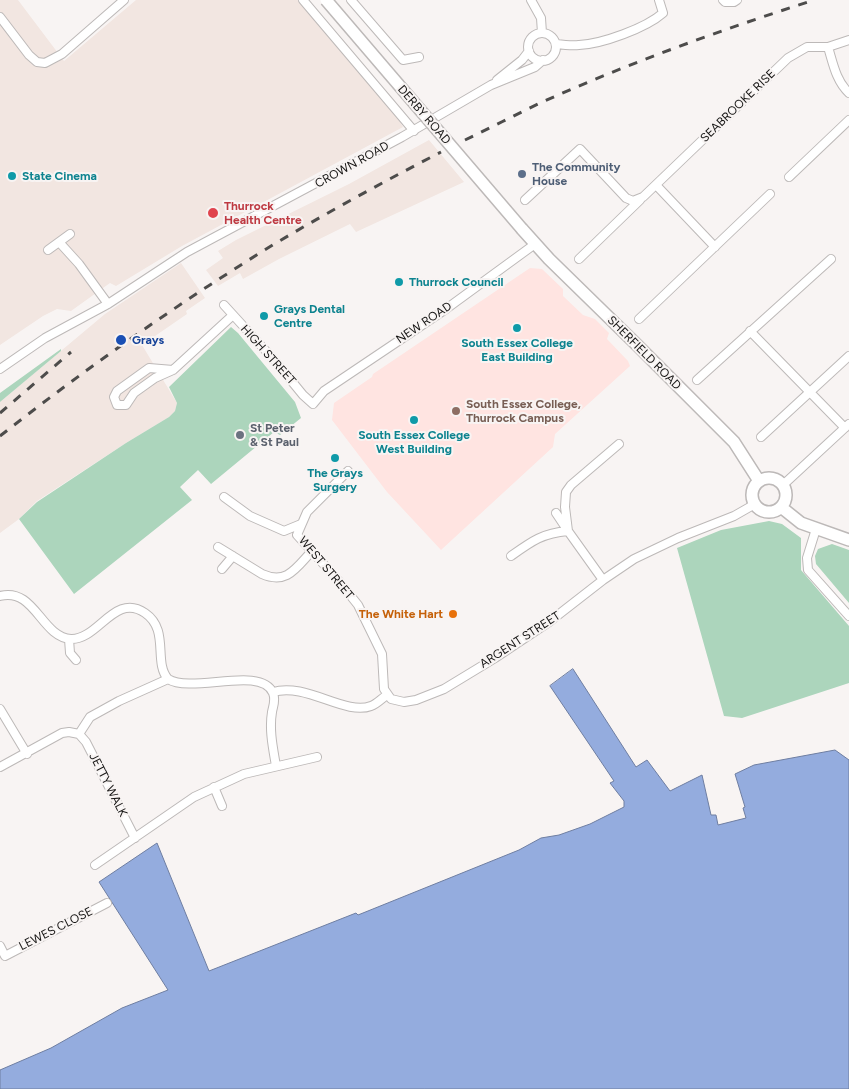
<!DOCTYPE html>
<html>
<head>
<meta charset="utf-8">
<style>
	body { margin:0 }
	canvas { display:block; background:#f8f4f3 }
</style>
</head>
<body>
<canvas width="849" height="1089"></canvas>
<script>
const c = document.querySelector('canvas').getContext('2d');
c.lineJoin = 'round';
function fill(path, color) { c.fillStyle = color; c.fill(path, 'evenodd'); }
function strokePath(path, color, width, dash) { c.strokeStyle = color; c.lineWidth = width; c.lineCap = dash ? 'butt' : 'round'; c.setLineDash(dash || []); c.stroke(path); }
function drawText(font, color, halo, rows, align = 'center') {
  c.font = font + ' Figtree,sans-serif'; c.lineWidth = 4; c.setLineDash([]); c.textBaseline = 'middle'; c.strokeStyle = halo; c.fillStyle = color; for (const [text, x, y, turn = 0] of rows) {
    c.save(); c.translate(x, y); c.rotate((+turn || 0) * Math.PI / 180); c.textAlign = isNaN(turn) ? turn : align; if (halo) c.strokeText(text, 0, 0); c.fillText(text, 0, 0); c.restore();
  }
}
fill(new Path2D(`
	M0,0H18L64,61L136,0H300L395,114L403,127L182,246L116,286L110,283L71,311L57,309L43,316L0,345Z
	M429,140L464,182L356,232L350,224L279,259L243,279L240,273L218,286L206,270L223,258L218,251L236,240L349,184Z
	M181,263L205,298L186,311L187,314L142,345L177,403L175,411L169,417L126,443L37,501L19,519L0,533V402L105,314Z`), '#f2e6e1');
fill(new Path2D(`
	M530,268L542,269L563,289V296L583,315L595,319L609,333L607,339L628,361L630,366L555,434L553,447L441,550L387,492L332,420L334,403L372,377L373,374Z`), '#ffe4e1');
fill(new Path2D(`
	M231,327L238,333L295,402L301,418L280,435L274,432L211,484L198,470L180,487L192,500L74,594L19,519L37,502L126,443L169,417L175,411L177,403L169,387Z
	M61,349V351L0,402V393Z
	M769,521L782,524L801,538V570L849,626V683L742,718L724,716L677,548L721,530Z
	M832,544L849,550V603L816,564L815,556L818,549Z`), '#acd5bc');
const water = new Path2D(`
	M573,669L636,767L647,760L670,791L702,775L711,815H716L718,825L746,818L743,808L745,807L735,774L754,765L835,750L849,760V1089H0V1070L51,1048L122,1008L168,990L99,882L157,843L209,971L356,913L358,915L519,850L541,838L559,835L590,824L624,807V801L610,783L614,781L550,686Z`);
fill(water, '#94acde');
strokePath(water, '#6e7ea1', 1);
const minor = new Path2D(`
	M303,0L414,131
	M351,0L403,60L419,57
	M531,0L541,18L542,33
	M723,0L725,2H734L737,0
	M0,17L29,55L37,62L45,63L62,54L124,0
	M528 47a14 14 0 1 1 28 0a14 14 0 1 1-28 0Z
	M556,44C564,45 572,46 579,45C602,44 646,28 663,13L659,0
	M828,47C833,63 836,81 849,93
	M497,80L522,60L529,51
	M789,177L849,120
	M656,185L715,247
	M525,200L580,149L626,198L633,201L643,197L788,58L807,47H828L849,40
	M59,242L79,264L108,304
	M48,250L70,234
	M579,259L640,200
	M224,305L276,362L303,395L313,404L324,391L446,309L535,244
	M639,319L770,194
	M750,331L845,428
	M0,369L45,338L108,304L187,252L402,137L491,85L535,67L543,60
	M173,370L149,368L117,391L114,397L117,405H126L134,393L155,378L173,370L233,315
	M697,380L831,259
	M761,437L849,356
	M348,471L307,512L297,535L338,580L358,605L382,654L384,689L391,699L404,702L416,700L444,689L495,658L549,622L603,580L634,559L678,538L734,516L755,504
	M783,485L849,424
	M224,497L250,516L284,531L301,524
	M816,529L807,558L808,570L849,616
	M218,547L262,574C287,585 296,568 312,551
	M511,556C532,541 543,533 568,531L556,513
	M222,569L233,556
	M603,580L568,531L565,507L566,492L571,485L619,444
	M0,596C35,587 41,637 71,639C98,640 115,592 145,613C170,630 153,662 168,679
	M69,639L70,653L76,660
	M168,679C192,694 261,665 273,693C276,700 273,706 272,712C269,730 273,748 276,766
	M273,692C306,682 345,716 371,706C377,704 382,698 387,695
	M0,709L27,754
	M79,734L86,742L135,838
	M79,734L90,717L119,701L168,679
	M0,767L62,733L69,732L79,734
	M214,787L222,806
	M95,865L194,797L244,774L317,757
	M0,946L5,956L107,903`);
const secondary = new Path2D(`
	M522,229L549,259L637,345L734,442L759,481
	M752 495a17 17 0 1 1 34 0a17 17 0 1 1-34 0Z
	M781,507L801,523L849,540`);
strokePath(minor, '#bdb9b8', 10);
strokePath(secondary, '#bdb9b8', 14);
strokePath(minor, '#fff', 8);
strokePath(secondary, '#fff', 11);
strokePath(new Path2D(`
	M465,140C490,128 515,115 540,103C629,63 721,30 814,0
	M0,413L71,352
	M0,436C88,367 180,302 276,243C330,211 385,181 441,152`), '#4d4c4b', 3, [9, 9]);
const secondaryBridge = new Path2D(`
	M326,0L522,229`);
strokePath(secondaryBridge, '#bdb9b8', 14, []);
strokePath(secondaryBridge, '#fff', 11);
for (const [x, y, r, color] of [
	[522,174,5,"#5c6f8a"],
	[12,176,5,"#0f9aa8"],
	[213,213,6,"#e0444e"],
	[399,282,5,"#0f9aa8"],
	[264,316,5,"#0f9aa8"],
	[517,328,5,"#0f9aa8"],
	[121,340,6,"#1a4fb4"],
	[456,411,5,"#8d6e63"],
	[414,420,5,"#0f9aa8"],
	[240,435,5,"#6b7280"],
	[335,458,5,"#0f9aa8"],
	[453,614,5,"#e8710a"]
]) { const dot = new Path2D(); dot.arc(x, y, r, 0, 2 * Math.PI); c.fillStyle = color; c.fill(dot); strokePath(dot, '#f8f4f3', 2); }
drawText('12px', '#151413', '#f8f4f3', [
	["SEABROOKE RISE",738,106,-44],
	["DERBY ROAD",424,115,49],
	["CROWN ROAD",352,165,-29],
	["NEW ROAD",424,323,-34],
	["SHERFIELD ROAD",644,353,45],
	["HIGH STREET",268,355,48],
	["WEST STREET",326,568,50],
	["ARGENT STREET",520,640,-33],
	["JETTY WALK",108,785,63],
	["LEWES CLOSE",56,929,-27]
]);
drawText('bold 12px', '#4e5e75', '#f8f4f3', [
	["The Community",532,167],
	["House",532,181]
], 'left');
drawText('bold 12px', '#0d838f', '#f8f4f3', [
	["State Cinema",22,176],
	["Thurrock Council",409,282],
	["Grays Dental",274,309],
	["Centre",274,323],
	["South Essex College",517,343,"center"],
	["East Building",517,357,"center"],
	["South Essex College",414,435,"center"],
	["West Building",414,449,"center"],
	["The Grays",335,473,"center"],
	["Surgery",335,487,"center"]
], 'left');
drawText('bold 12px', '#be3a42', '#f8f4f3', [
	["Thurrock",224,206],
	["Health Centre",224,220]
], 'left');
drawText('bold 12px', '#164399', '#f8f4f3', [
	["Grays",132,340]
], 'left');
drawText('bold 12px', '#785e54', '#f8f4f3', [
	["South Essex College,",466,404],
	["Thurrock Campus",466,418]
], 'left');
drawText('bold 12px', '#5b616d', '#f8f4f3', [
	["St Peter",250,428],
	["& St Paul",250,442]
], 'left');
drawText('bold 12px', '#c56008', '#f8f4f3', [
	["The White Hart",443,614]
], 'right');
</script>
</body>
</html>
